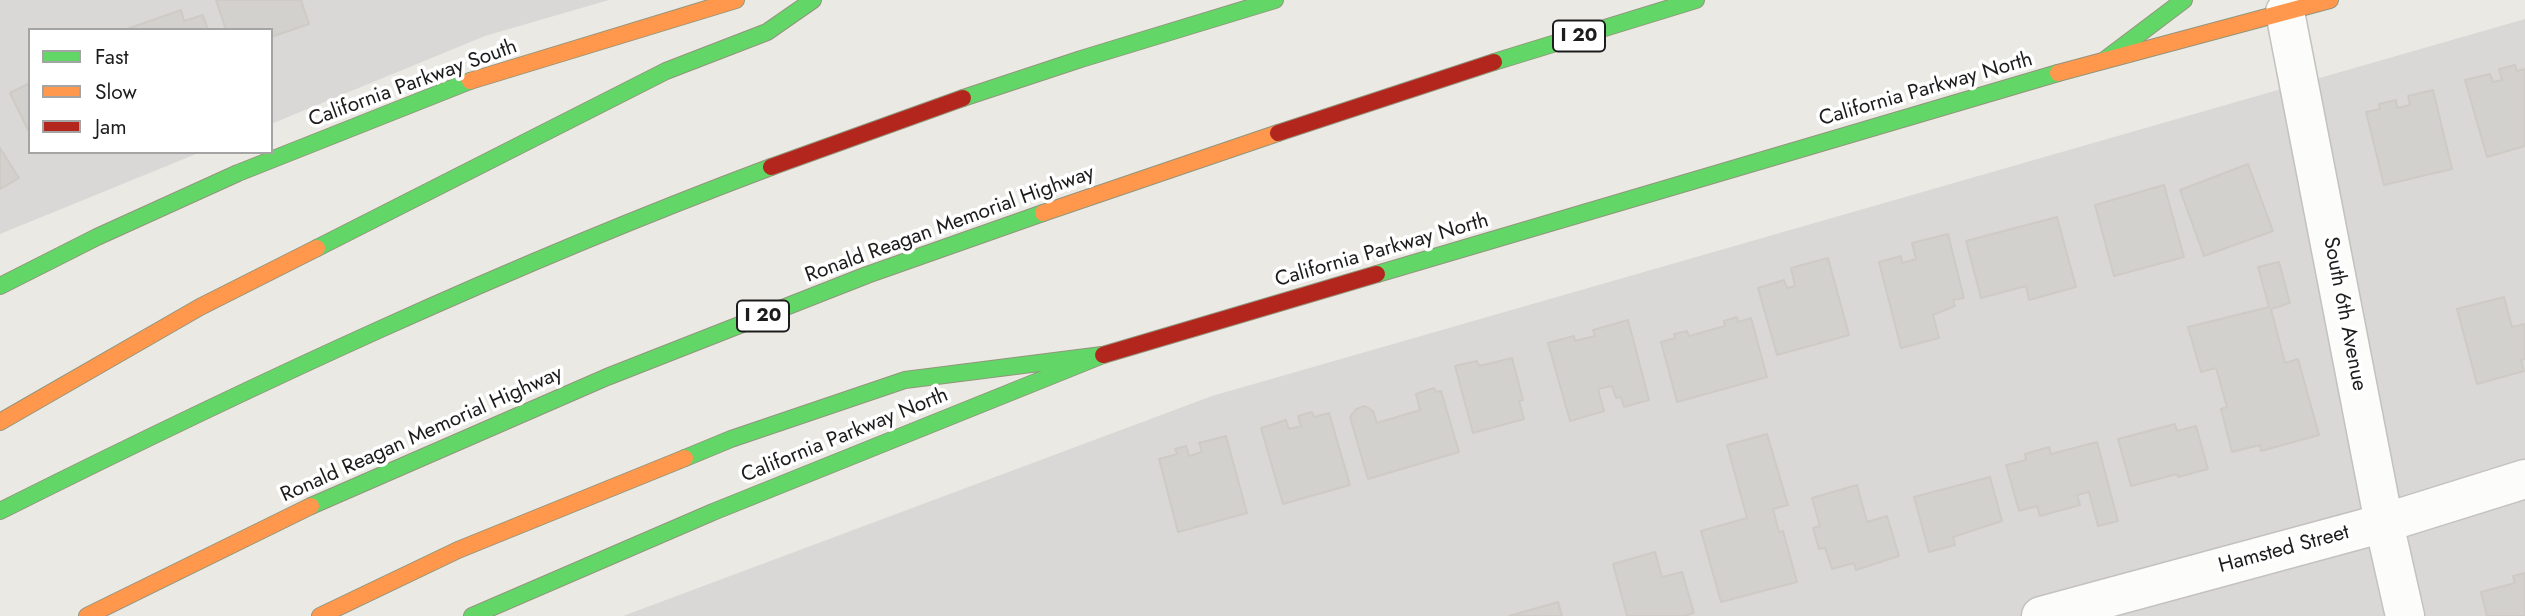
<!DOCTYPE html>
<html>
<head>
<meta charset="utf-8">
<style>
	body { margin:0 }
	#map { position:relative; width:2525px; height:616px; overflow:hidden; background:#ebe9e4; font-family:Jost,sans-serif }
	canvas { display:block }
	.legend { position:absolute; left:28px; top:28px; width:245px; height:126px; box-sizing:border-box; background:#fff; border:2px solid #a4a4a4; margin:0; padding:9px 12px; list-style:none; font-size:21px; color:#1c1c1c }
	.legend li { display:flex; align-items:center; gap:14px; height:35px }
	.legend b { width:35px; border:2px solid #a4a4a4 }
</style>
</head>
<body>
<div id="map">
<canvas width="2525" height="616"></canvas>
<ul class="legend">
<li><b style="height:9px;background:#63d668"></b>Fast</li>
<li><b style="height:9px;background:#ff974d"></b>Slow</li>
<li><b style="height:9px;background:#b3261e"></b>Jam</li>
</ul>
</div>
<script>
const c = document.querySelector('canvas').getContext('2d');
c.lineJoin = 'round';
function fill(path, color) { c.fillStyle = color; c.fill(path, 'evenodd'); }
function strokePath(path, color, width, dash) { c.strokeStyle = color; c.lineWidth = width; c.lineCap = dash ? 'butt' : 'round'; c.setLineDash(dash || []); c.stroke(path); }
function drawText(font, color, halo, rows, align = 'center') {
  c.font = font + ' Jost,sans-serif'; c.lineWidth = 7; c.setLineDash([]); c.textBaseline = 'middle'; c.strokeStyle = halo; c.fillStyle = color; for (const [text, x, y, turn = 0] of rows) {
    c.save(); c.translate(x, y); c.rotate((+turn || 0) * Math.PI / 180); c.textAlign = isNaN(turn) ? turn : align; if (halo) c.strokeText(text, 0, 0); c.fillText(text, 0, 0); c.restore();
  }
}
fill(new Path2D(`
	M0,0H609L485,36L271,124V30H30V152H201L0,234Z
	M2525,19V616H623L1212,396Z`), '#dad8d6');
const building = new Path2D(`
	M216,0H301L309,24L271,37V30H226Z
	M181,10L184,21L203,15L208,30H124Z
	M2515,65L2517,71L2525,69V146L2487,157L2465,80L2490,74L2493,82L2502,80L2499,69Z
	M30,83V134L10,93Z
	M2433,90L2452,169L2384,185L2366,112L2380,109L2379,104L2396,100L2397,108L2410,105L2408,96Z
	M0,148L19,178L0,189Z
	M2248,164L2273,231L2204,256L2180,190Z
	M2164,185L2184,257L2114,276L2095,205Z
	M2057,217L2076,287L2029,300L2026,286L1981,298L1966,241Z
	M1948,234L1964,298L1953,300L1955,306L1933,315L1939,338L1901,348L1879,262L1901,256L1902,263L1916,259L1912,243Z
	M1828,258L1849,335L1777,355L1758,288L1784,280L1787,288L1795,286L1791,268Z
	M2279,262L2290,303L2271,309L2285,363L2298,359L2319,435L2261,451L2260,445L2232,452L2221,409L2227,407L2216,368L2201,372L2188,327L2269,307L2258,267Z
	M2504,297L2512,327L2525,324V359L2521,360L2524,371L2477,384L2457,309Z
	M1737,317L1738,322L1751,318L1767,377L1677,402L1661,342L1675,338L1674,334L1687,331L1689,336L1725,326L1724,321Z
	M1628,320L1649,400L1624,407L1621,397L1616,398L1612,386L1598,389L1604,411L1570,421L1548,343L1574,336L1575,341L1595,336L1593,330Z
	M1512,358L1523,400L1519,401L1524,419L1473,433L1455,366L1477,361L1479,366Z
	M1434,388L1436,392L1441,391L1459,452L1368,479L1350,417L1356,409L1365,406L1373,411L1377,423L1420,410L1416,394Z
	M1312,412L1314,417L1329,413L1350,485L1283,504L1261,428L1286,420L1289,429L1301,426L1298,416Z
	M2175,424L2177,431L2196,426L2208,469L2178,477L2177,474L2131,486L2118,439Z
	M1767,434L1788,505L1773,509L1779,532L1783,531L1797,582L1721,602L1701,531L1747,518L1727,445Z
	M1226,436L1247,513L1178,532L1159,459L1177,454L1175,449L1186,446L1189,456L1202,452L1199,443Z
	M2097,442L2118,521L2098,526L2089,492L2077,495L2080,505L2040,516L2037,506L2019,511L2006,465L2026,460L2025,454L2049,447L2051,454Z
	M1990,477L2002,521L1953,537L1955,545L1929,552L1914,497Z
	M1857,485L1867,522L1887,516L1899,556L1856,570L1854,563L1832,569L1825,548L1819,549L1813,528L1820,526L1812,498Z
	M1655,552L1662,577L1682,572L1694,613L1684,616H1627L1613,564Z
	M2525,573V616H2487L2481,592L2515,583L2513,576Z
	M1558,602L1562,616H1509Z`);
fill(building, '#d3d1cd');
strokePath(building, '#cecbc6', 2);
const street = new Path2D(`
	M2285,12L2384,523L2405,616
	M2041,616L2384,523L2525,479`);
const fast = new Path2D(`
	M2106,59L2184,0
	M1494,62L1696,0
	M963,98L1081,59L1275,0
	M317,248L666,71L767,32L813,0
	M1377,274L2058,73
	M0,286L97,237L238,173L470,81
	M685,458L731,439L905,380L1102,355
	M311,506L607,377L867,275L1043,213
	M0,511C252,385 507,266 771,167
	M472,616L713,512L1103,355`);
const slow = new Path2D(`
	M2058,73L2330,0
	M470,81L736,0
	M1043,213L1278,133
	M0,422L200,307L317,248
	M87,616L311,506
	M320,616L458,550L685,458`);
const jam = new Path2D(`
	M1278,133L1494,62
	M771,167L963,98
	M1103,355L1377,274`);
strokePath(street, '#c3c2c0', 41);
strokePath(fast, '#92957c', 18);
strokePath(slow, '#92957c', 18);
strokePath(jam, '#92957c', 18);
strokePath(street, '#fcfcfb', 38);
strokePath(fast, '#63d668', 16);
strokePath(slow, '#ff974d', 16);
strokePath(jam, '#b3261e', 16);
for (const [x, y, w] of [
	[1579,36,52],
	[763,316,52]
]) { const box = new Path2D(); box.roundRect(x - w / 2, y - 15.5, w, 31, 5); c.fillStyle = '#fff'; c.fill(box); strokePath(box, '#1c1c1c', 2); }
drawText('bold 19px', '#1c1c1c', null, [
	["I 20",1579,36],
	["I 20",763,316]
]);
drawText('21px', '#1c1c1c', '#fff', [
	["California Parkway South",413,84,-20],
	["California Parkway North",1926,90,-16],
	["Ronald Reagan Memorial Highway",950,225,-20],
	["California Parkway North",1382,251,-16],
	["South 6th Avenue",2344,314,79],
	["Ronald Reagan Memorial Highway",422,435,-24],
	["California Parkway North",845,436,-22],
	["Hamsted Street",2284,550,-15]
]);
</script>
</body>
</html>
